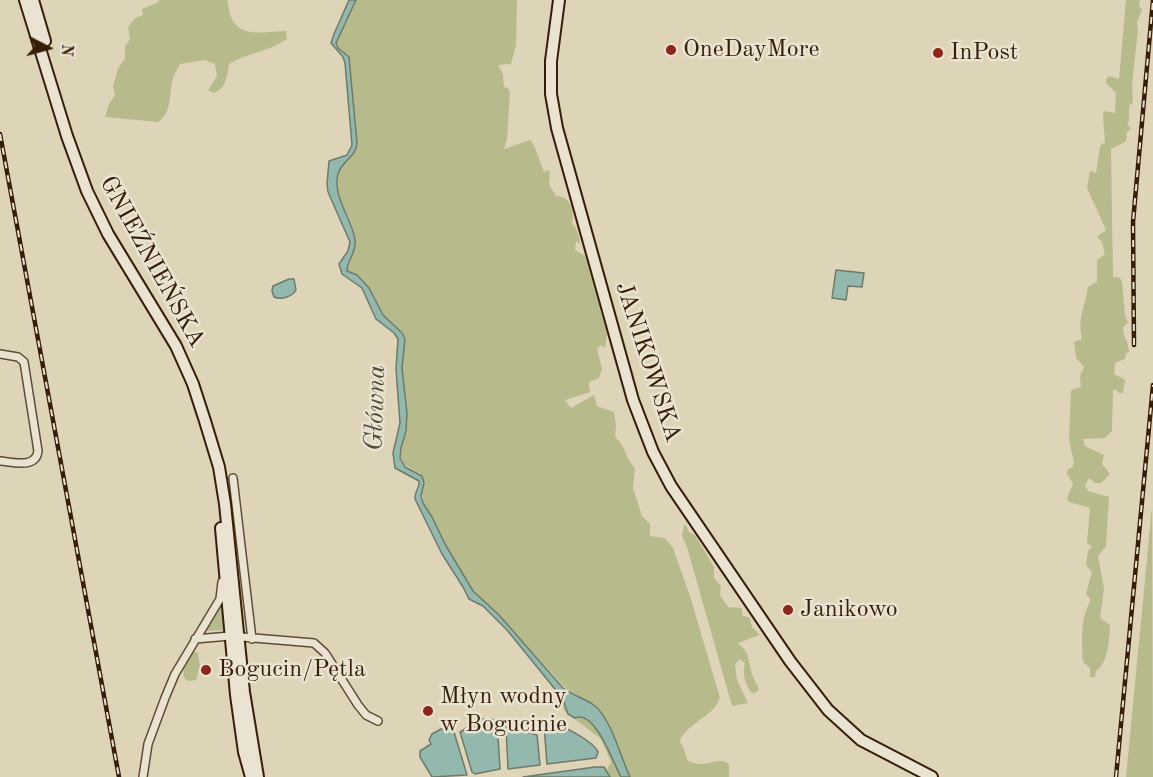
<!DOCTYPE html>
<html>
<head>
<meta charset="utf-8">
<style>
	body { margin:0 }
	#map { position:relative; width:1153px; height:777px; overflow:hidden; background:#ded4b8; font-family:"Old Standard TT",serif }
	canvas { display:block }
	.north { position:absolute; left:18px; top:18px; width:60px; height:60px; -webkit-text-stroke:4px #eae3d1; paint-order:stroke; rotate:96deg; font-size:16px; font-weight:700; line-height:24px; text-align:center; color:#361e08 }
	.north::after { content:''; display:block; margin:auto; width:21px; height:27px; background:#361e08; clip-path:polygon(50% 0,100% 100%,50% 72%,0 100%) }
</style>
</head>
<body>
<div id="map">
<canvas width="1153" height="777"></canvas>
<div class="north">N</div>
</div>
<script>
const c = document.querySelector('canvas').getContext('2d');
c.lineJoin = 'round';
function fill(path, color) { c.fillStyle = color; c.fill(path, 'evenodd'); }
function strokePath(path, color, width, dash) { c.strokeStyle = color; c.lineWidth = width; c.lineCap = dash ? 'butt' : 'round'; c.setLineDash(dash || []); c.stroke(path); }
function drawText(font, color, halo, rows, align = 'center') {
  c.font = font + ' "Old Standard TT",serif'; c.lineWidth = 5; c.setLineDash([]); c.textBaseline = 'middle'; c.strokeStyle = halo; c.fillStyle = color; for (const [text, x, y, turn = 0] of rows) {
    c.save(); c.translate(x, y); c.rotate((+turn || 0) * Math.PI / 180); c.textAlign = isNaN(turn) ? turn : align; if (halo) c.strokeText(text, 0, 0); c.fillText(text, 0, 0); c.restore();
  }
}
fill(new Path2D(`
	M159,0H227C229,6 229,14 232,19C241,39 269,31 286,31L287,39C270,51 247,53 229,64C227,77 226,89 213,93L208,90L217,76L215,64L205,60L180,64C177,70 173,76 172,82C169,97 172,112 158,122L105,117L109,104L115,95L113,87L118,68L125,59V47L130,39L128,27L135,18L143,15L142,9L159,2Z
	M356,0H517L516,45L511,64L498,65L503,74L504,87L508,88L510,92L507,139L504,149L530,140L534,145L544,172L548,170L550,172L549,184L556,196C570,195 575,211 572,224C577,227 580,238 580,244L576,241L575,250L585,256L607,334L605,348L601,345L597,349L602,369L599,378L589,382L590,392L565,400L571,408L594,395L597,406L614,412L616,426L615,437C626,446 625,458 635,468L633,488L642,516L650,524V536L665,538L673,548L690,596L720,698C718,701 718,704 715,707C707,717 681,730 680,742L684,749L687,760C706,771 717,755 729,764V777H610L607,769L611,762L601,739L564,711L560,695L576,697L569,692L499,615L473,591L445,544L432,517L423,503L421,474L403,464L400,453L406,431L407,413L402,368L405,339L402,333L383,315L369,288L354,274L347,271C347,265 350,263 351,258C353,252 355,240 354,234C351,213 333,197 338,175C342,157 356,163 357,138L349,57L338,48L336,43Z
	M1126,0H1140L1139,6L1142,10L1137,22L1138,29L1132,85L1133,102L1129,106V121L1127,124L1131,128L1126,134L1127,137L1125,142L1111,149L1113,277L1120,278L1122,282L1125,315L1128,323L1123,327C1123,337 1129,342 1129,352L1126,353L1125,359L1115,363L1114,374L1125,380L1123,393H1119L1116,390H1113L1112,431L1105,438L1083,439L1085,446L1104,455L1102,464L1110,474L1101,483H1095L1089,478L1085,485L1088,491L1109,497L1106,546L1098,556L1104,589L1100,618L1110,625C1109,639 1109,662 1096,671L1095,677H1090V668L1083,662C1082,648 1081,632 1084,618C1085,611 1089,606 1090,599L1086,594L1092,572L1086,565L1088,551L1092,547L1087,543L1090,508L1069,502L1067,498L1073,484L1067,474L1068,469L1072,468L1074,462L1069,440L1071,390L1081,387L1080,376L1084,367L1076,358L1074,342L1082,339C1077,319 1085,307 1088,287L1097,282V260L1105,254L1102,242L1097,237L1106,230L1087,188L1090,171L1096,173L1100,146L1105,142C1105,135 1102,116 1104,111L1115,113L1116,93L1106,83V79L1109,76L1119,79Z
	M1152,507L1153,777H1126Z
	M684,525H686L689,532L695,535L714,567V578L721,586L720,595L728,607L742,608V615L750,618L752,627L760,635L738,643C750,654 747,656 751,670C752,677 757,684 759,690L753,694C745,686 742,673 745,663L739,659L735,665L737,680L748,703L732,706L687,547L682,536Z
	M223,602L225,630L205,631L204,630Z
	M192,651L198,653L200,666L196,680L188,681L184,678L183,666Z`), '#b7bb8b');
const water = new Path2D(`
	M349,0H356L336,43L338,48L349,57L357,143C356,158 342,160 338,174C332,197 352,218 355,240C357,252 347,260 347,271L357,275L369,288L383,315L402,333L405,339L402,368L407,413L406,431L401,448L400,458L405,467L422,476L424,483L421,496L423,503L432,517L445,544L473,591L499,615L563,688C573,696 585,698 595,706C611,719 621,758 630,777H621C613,763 595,709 575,718L568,714L563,699L507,630L483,606L469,599L463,587L442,554L415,499C414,492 420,488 419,481L395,468L393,453L400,423L396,369L398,339L394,333L376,319L362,288L342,274L339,264L348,251L350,242L328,192L327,184L329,161L347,155L352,145L345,63L343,57L331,43L334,34Z
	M836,270L864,273L862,287L848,286L846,300L832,298Z
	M289,279H294L296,290C292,297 281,300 274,297L272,291L273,286Z
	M482,719H490L497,721L500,769L475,774L472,772L460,732Z
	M547,722C558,722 593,741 598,752L596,758L547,764L544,726Z
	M506,726L537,735L540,765L508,769Z
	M441,729H449L454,732L467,775L432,777L420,757V751L431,744L429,740L432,734Z
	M595,767H604L610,777H523Z`);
fill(water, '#93b8ad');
strokePath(water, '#6e7a6b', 1.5);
const street = new Path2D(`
	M0,354L18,357L24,362L38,451C36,469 13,462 0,461
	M233,478L252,639
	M195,639L230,636L314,643L325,653L358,705L366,715L378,721
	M143,777L148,744L165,698L175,674L220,599L222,582`);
const secondary = new Path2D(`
	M25,0L67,136L87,191L108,234L176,346L193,384L205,421L219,467L225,504L244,692L258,777
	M33,0L45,41
	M559,0L551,61V94L557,128L633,400L653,452L671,486L790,661L828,710L861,740L932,777
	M221,528L236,695L244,752L251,777`);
strokePath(street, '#604c34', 10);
strokePath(secondary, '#361e08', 14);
strokePath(street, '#eae3d1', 7);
strokePath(secondary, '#eae3d1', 10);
const rail = new Path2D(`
	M0,134L119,777
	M1134,345L1133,222L1153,0
	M1116,777L1153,385`);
strokePath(rail, '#361e08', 4.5);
strokePath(rail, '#eae3d1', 2, [7]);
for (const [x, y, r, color] of [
	[671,50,6,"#8f2418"],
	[938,53,6,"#8f2418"],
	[788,610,6,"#8f2418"],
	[206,670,6,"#8f2418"],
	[428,711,6,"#8f2418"]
]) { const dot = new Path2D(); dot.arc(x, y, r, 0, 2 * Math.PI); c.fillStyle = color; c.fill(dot); strokePath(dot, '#eae3d1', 2); }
drawText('24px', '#361e08', '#eae3d1', [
	["OneDayMore",683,50],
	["InPost",950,53],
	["Janikowo",800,610],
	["Bogucin/Pętla",218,670],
	["Młyn wodny",440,697],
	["w Bogucinie",440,725]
], 'left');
drawText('24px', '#361e08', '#eae3d1', [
	["GNIEŹNIEŃSKA",152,262,61],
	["JANIKOWSKA",648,362,72]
]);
drawText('italic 26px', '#524c3a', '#eae3d1', [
	["Główna",376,408,-88]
]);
</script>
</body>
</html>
